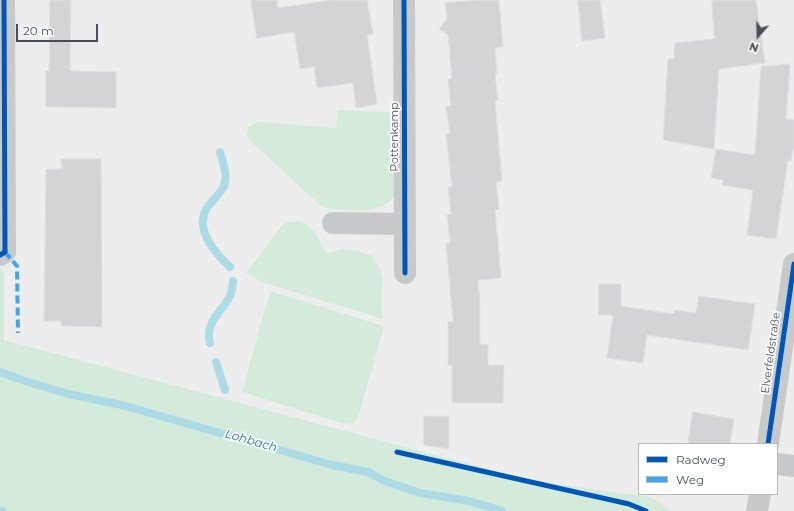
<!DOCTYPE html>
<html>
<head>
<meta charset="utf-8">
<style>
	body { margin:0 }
	#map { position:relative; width:794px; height:511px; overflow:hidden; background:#eeeded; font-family:Montserrat,sans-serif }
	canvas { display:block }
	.legend { position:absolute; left:638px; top:443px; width:140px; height:52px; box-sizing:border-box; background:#fff; border:1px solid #b5b9bc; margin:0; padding:5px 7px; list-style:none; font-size:12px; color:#475058 }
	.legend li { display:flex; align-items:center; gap:8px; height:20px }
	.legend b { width:20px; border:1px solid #b5b9bc }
	.north { position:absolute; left:738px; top:16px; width:40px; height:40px; -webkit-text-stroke:3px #fff; paint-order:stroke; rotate:200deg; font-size:11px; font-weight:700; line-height:16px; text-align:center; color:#475058 }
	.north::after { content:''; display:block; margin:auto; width:14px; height:18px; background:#475058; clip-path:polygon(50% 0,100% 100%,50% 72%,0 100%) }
	.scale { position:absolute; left:16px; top:24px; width:82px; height:18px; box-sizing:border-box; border:2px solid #475058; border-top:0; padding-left:5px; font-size:12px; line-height:14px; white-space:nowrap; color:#475058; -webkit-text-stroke:3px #fff; paint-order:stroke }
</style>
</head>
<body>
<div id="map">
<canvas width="794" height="511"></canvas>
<ul class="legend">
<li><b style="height:5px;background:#0057b8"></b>Radweg</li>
<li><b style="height:5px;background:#3fa5ed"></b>Weg</li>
</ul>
<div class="north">N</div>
<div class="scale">20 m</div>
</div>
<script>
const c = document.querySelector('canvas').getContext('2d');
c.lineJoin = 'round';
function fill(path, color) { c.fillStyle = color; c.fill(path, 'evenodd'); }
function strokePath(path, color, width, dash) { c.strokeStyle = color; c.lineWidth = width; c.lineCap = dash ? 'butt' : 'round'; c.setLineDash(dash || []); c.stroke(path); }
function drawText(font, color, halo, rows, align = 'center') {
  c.font = font + ' Montserrat,sans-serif'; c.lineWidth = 3.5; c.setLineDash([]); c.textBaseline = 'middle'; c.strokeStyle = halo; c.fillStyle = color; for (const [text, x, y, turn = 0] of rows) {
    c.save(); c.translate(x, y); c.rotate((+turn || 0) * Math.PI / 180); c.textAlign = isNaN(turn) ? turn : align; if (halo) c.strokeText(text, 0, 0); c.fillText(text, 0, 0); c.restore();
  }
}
fill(new Path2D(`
	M338,110L395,112V195C384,211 367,211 349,210C339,210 330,210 321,206L248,139C244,130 250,124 259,122L336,128Z
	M300,221C317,229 317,239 327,253L344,249L358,251L372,256L380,268L383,280L381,295L383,319L262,282L246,273L282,225L287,222Z
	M0,270H4V340L533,481L651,497L671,511H0Z
	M270,291L384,326L359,415L354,423L344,424L242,392Z`), '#d4ebdc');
strokePath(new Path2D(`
	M220,152C223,162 228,176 224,186C220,194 212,201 207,208C194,229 215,253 230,267
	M210,343C204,321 224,311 231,294C232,290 233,285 233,281
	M216,362L225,390
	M0,372L25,381L68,394L122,405L332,465L368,472L382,480L420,493L469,501L502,511
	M0,511H2`), '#acdae5', 8);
const building = new Path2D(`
	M50,0H71L70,71L116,72V108L46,107V71H49Z
	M251,0H277L278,8L332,0H367L373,34L367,35L377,104L356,108L353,83L317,88L314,67L300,69L294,32L257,38Z
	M482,0H499L503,47L495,48L497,74H495L498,100L495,101L502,181L496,182L499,209L495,210L501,278L478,280L480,301V344L488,345V365H504L503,403H452V365H448V322H453L446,243H450L447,215L451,214L448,187H452L446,134H450L446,106H451L448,79L452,78L448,35L439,29L447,19L445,3Z
	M578,0H600L605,38L582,41Z
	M712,0H756L765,63L719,69L714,149L663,140L668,59H674L675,43L714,39Z
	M790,64L786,119L794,120V144L791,161L788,160L776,239L747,235L753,190L722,185L723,180L711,178L716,149L755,155L761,67Z
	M61,159H101L102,327L61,326V321H44L46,169H62Z
	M599,284H621V306L674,314L675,310L696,313L699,296L755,304L748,350L647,335L643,363L607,358L613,315H599Z
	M693,412L734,419L730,444H688Z
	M424,416H449V449L424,445Z`);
fill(building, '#d4d4d6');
strokePath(building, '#dfdfe0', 1);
strokePath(new Path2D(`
	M404,0L405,273
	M333,223L405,224
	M0,255L5,252L4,0
	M768,444L794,264
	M777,464L794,466
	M757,511L760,494`), '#c8c9cb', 22);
strokePath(new Path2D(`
	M5,252L17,266L18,333`), '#3fa5ed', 4, [8, 4]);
strokePath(new Path2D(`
	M404,0L405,273
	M0,255L5,252L4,0
	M768,444L794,264
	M397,452L629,504L646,511`), '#0057b8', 5);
drawText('11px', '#475058', '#fff', [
	["Pottenkamp",395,137,-90],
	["Elverfeldstraße",771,353,-82]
]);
drawText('italic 12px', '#1a7f97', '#fff', [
	["Lohbach",251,441,16]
]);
</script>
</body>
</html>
